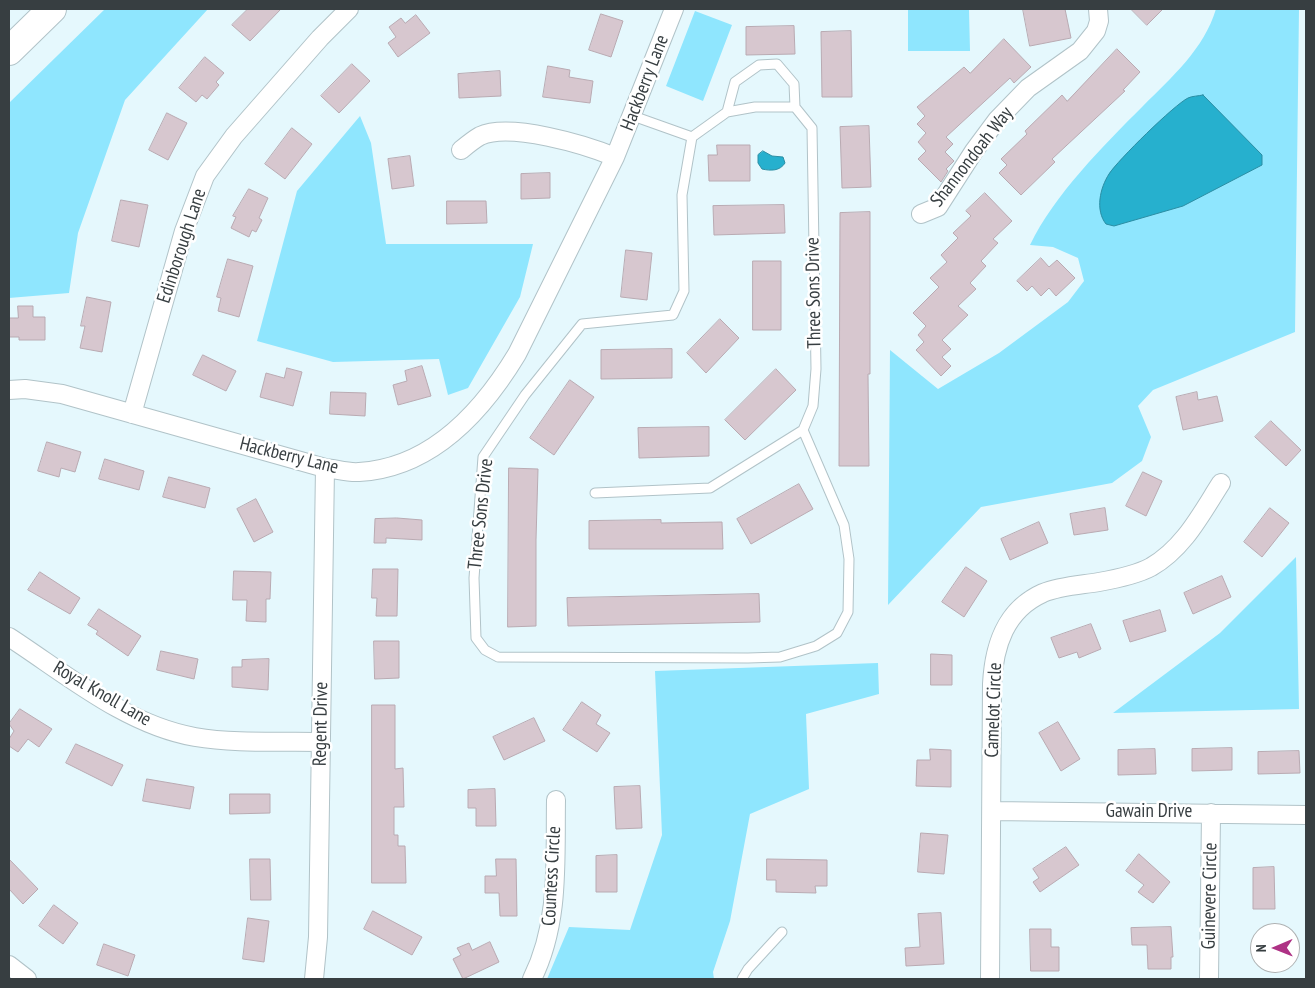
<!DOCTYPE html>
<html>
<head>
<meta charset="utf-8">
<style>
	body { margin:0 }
	#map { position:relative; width:1315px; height:988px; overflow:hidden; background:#e5f8fd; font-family:"PT Sans Narrow",sans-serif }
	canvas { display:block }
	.frame { position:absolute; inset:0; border:10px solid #373e41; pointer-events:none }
	.north { position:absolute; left:1250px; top:923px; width:50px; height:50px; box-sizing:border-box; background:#fff; border:1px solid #afb2b3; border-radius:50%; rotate:269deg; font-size:14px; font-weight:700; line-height:20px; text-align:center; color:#373e41 }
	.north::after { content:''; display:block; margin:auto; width:18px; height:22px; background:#ae3285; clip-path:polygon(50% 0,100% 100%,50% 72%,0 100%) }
</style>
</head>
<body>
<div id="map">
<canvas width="1315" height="988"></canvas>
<div class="frame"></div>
<div class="north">N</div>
</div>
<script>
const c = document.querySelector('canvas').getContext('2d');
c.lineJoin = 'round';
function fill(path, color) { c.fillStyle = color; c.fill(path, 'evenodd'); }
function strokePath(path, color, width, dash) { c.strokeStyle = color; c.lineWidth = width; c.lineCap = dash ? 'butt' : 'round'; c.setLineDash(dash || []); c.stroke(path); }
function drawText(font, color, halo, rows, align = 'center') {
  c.font = font + ' "PT Sans Narrow",sans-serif'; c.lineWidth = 5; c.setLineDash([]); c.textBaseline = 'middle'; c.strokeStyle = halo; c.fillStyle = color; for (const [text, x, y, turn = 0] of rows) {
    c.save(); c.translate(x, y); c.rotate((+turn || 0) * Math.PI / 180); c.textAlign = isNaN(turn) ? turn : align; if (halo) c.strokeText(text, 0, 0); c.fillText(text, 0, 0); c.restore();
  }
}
fill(new Path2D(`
	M105,9H208L125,100L78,233L69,293L9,298V103Z
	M908,9H969L970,51H908Z
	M1216,9H1299L1295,332L1153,390L1138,406L1151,437L1142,461L1112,483L981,507L888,605L890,350L938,389L999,353L1068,302L1084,281L1078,258L1053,247L1030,245C1054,195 1104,145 1143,106C1172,77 1204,49 1216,9Z
	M695,11L732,25L703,101L666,86Z
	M360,116L371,143L386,244H533L520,297L468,388L448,395L439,359L333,362L257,341L297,191Z
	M1296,557L1299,709L1113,713L1220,633Z
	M878,663L879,694L806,714L809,789L750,814L730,921L713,972L714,979H547L569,927L630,930L662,835L655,671Z`), '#8fe6fe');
const water = new Path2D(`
	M1203,95L1262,155V165L1183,206L1114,226L1106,224C1095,210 1100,188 1109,174C1118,160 1174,105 1188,98C1192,96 1199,96 1203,95Z
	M763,151L772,156L783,157L785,163C780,171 771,171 762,169L758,163V155Z`);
fill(water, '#26b0ce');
strokePath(water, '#2b8ea4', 1);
const building = new Path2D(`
	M248,9H281L250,41L232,25Z
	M1023,9H1065L1071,38L1030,46Z
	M1131,9H1163L1147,25Z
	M601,14L623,21L611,57L589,50Z
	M416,15L430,33L398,57L388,43L396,37L389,27L401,18L405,23Z
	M794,26L795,54L746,55V27Z
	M851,31L852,97H822L821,32Z
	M1004,39L1031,67L1014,83L1010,78L946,137L953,144L945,152L954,161L946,169L948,171L941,182L918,159L926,151L918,142L926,133L917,124L925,116L917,107L964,67L970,73Z
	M1117,49L1140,72L1123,90L1125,91L1052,159L1055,162L1021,195L999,173L1007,165L1001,159L1027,134L1025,131L1062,95L1067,101Z
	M205,57L224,73L216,82L219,85L207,99L202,95L196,102L179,88Z
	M352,64L370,81L339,113L321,96Z
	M548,66L570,70L569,77L593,81L590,103L543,97Z
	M500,71L501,96L459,98L458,74Z
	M167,113L187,123L168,160L149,150Z
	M869,126L871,187L842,188L840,127Z
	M292,128L312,144L285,179L265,164Z
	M717,145H750V181H709L708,155H717Z
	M410,156L414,186L392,189L388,159Z
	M550,173V198L521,199V174Z
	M249,189L268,198L259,218L262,220L256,232L252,230L249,237L231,228L236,217L233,216Z
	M985,193L1012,221L993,239L998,243L981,261L986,266L970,283L976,289L958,306L968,315L942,340L951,349L942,357L951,366L941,376L916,350L924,342L918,335L926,326L913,313L939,287L930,278L947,262L941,255L958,238L953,233L971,216L966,211Z
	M121,200L148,205L139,247L112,241Z
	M447,201H486L487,223L447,224Z
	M784,205L785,233L714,235L713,206Z
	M870,212V374H868L869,466H839L840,213Z
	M626,250L652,253L647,300L621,297Z
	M1041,258L1049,267L1057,260L1075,278L1056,296L1049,288L1041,296L1032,286L1027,291L1017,281Z
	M228,259L253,266L239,317L218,311L221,298L217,297Z
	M753,261H781V330H753Z
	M87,297L111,302L102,352L80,348L85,326H81Z
	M18,306H33V317H45V340H19V337H9V318H18Z
	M720,319L739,338L706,373L687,353Z
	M672,349V378L601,379V350Z
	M203,355L236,371L226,391L193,375Z
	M422,366L431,396L398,405L393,385L407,381L405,371Z
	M287,368L302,372L293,406L260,397L266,373L284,378Z
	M776,369L796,390L745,440L725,420Z
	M570,380L594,397L554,455L530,438Z
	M331,392L366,393L365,416L330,414Z
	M1197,392L1198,400L1217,396L1223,421L1183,430L1176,397Z
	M1271,421L1301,450L1286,466L1255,437Z
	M709,427V456L639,458L638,428Z
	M47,442L81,452L75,472L61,468L59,477L38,471Z
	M105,459L144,471L139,490L99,479Z
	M509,468L538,469L536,540V626L508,627Z
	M1143,472L1162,481L1146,516L1126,506Z
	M169,477L210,488L205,508L163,497Z
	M799,484L813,509L751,544L737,519Z
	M256,499L273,532L254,542L237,509Z
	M1105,508L1108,530L1074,535L1070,514Z
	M1270,508L1289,523L1262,557L1244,542Z
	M397,518L422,520V540L386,538V543H374L375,519Z
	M661,520V523L722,522L723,549H589V521Z
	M1039,522L1048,543L1010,560L1001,539Z
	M966,567L987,581L964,617L942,602Z
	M373,569H398L397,616H376L377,598H372Z
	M234,571L271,572L270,599H266V622L246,621L247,600H233Z
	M40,572L80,598L70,614L28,590Z
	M1222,576L1231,597L1193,614L1184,593Z
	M759,594L760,622L568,626L567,598Z
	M99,609L141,636L128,656L96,634L98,631L88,625Z
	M1160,610L1166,631L1130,642L1123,621Z
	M1091,624L1101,649L1079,658L1077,652L1059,658L1051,638Z
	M374,641H399V678L375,679Z
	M161,651L198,659L194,679L157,670Z
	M931,654L952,655V685H931Z
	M269,659L268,690L232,687V667H242V660Z
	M582,702L601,715L596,724L610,733L597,752L563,730Z
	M372,705H395V769L403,768L404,807H394V835H398V846H405L406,883H372Z
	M20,709L52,729L39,747L28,739L18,752L9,746V739L14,731L9,724Z
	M534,718L545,741L504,760L493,737Z
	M1058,722L1080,759L1061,771L1039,733Z
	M76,744L123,765L112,786L66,763Z
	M1232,748V770L1192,771V749Z
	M930,749L951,750V787L916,786L917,760H930Z
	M1155,749L1156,774L1118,775V750Z
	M1299,751L1300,773L1258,774V752Z
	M147,779L194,787L190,809L143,801Z
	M640,786L642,828L616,829L614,787Z
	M495,789L496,826H476V808H468V790Z
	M230,794H270V813L230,814Z
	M921,833L948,835L944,874L918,872Z
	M1066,847L1079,865L1040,892L1033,882L1039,878L1033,869Z
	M1139,854L1170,882L1153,903L1138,892L1144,885L1126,871Z
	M617,855V892H596V856Z
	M9,859L38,889L23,904L9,889Z
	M250,859H270L271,900H251Z
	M496,859H516L517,916H500L499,893H485V876H496Z
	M767,859L827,860V886H815L816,893L776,892V880H767Z
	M1274,867L1275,909H1253V868Z
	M54,905L78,923L63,944L39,926Z
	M373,911L422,937L412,955L364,929Z
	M941,913L944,964L906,966L905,948L920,947L918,914Z
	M248,918L269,921L264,962L243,959Z
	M1171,927L1173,957H1171V969H1148L1147,945H1132L1131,928Z
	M1030,929H1051V947H1059V971H1031Z
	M490,942L499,962L463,979L453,959L461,955L457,948L469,943L472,950Z
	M104,944L135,955L128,976L97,965Z`);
fill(building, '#d7c7cf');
strokePath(building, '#b9aab2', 1);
const service = new Path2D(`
	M727,112L755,107H795
	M633,116L692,137L682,195L684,291L673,315L582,324L525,395L483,457L474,578L476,638L485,650L498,657L748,658L780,657L816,646L837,633L848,612L849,559L844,525L803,430
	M595,493L710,488L803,430L813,406L816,369L812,128L795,107L794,84L777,64L759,65L735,82L727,112L692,137
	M742,979L748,969L782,932`);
const minor = new Path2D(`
	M461,150C467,145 473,140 480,136C510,122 586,145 615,157
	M921,214L938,207L974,151L997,120L1028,88L1080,51L1096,31L1099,21L1098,9
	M9,390L25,389L62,394L325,468C336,469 348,473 359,472C431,468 482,412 517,354L615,157L674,9
	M132,414L184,231L205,176L234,136L320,38L349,9
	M9,637C66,674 126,725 195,737C236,744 280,741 321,742
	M992,811L1306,815
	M9,965L27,979
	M314,979L318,937L325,468
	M532,979C560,923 555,861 556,800
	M990,979L992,684C994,646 1005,610 1043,593C1060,586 1081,585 1099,582C1116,579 1136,575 1151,567C1184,548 1201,514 1221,483
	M1209,979L1211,813`);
const motorway = new Path2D(`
	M9,51L52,9`);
strokePath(service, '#b1c3c8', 11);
strokePath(minor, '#b1c3c8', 20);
strokePath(motorway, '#b1c3c8', 30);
strokePath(service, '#fff', 9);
strokePath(minor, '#fff', 18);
strokePath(motorway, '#fff', 28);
drawText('19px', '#373e41', '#fff', [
	["Hackberry Lane",645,83,-69],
	["Shannondoah Way",972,157,-52],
	["Edinborough Lane",182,246,-72],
	["Three Sons Drive",814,293,-91],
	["Hackberry Lane",289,456,14],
	["Three Sons Drive",481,514,-84],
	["Royal Knoll Lane",102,694,30],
	["Camelot Circle",994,710,-88],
	["Regent Drive",321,724,-89],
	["Gawain Drive",1149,812],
	["Countess Circle",552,876,-87],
	["Guinevere Circle",1210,896,-89]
]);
</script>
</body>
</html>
